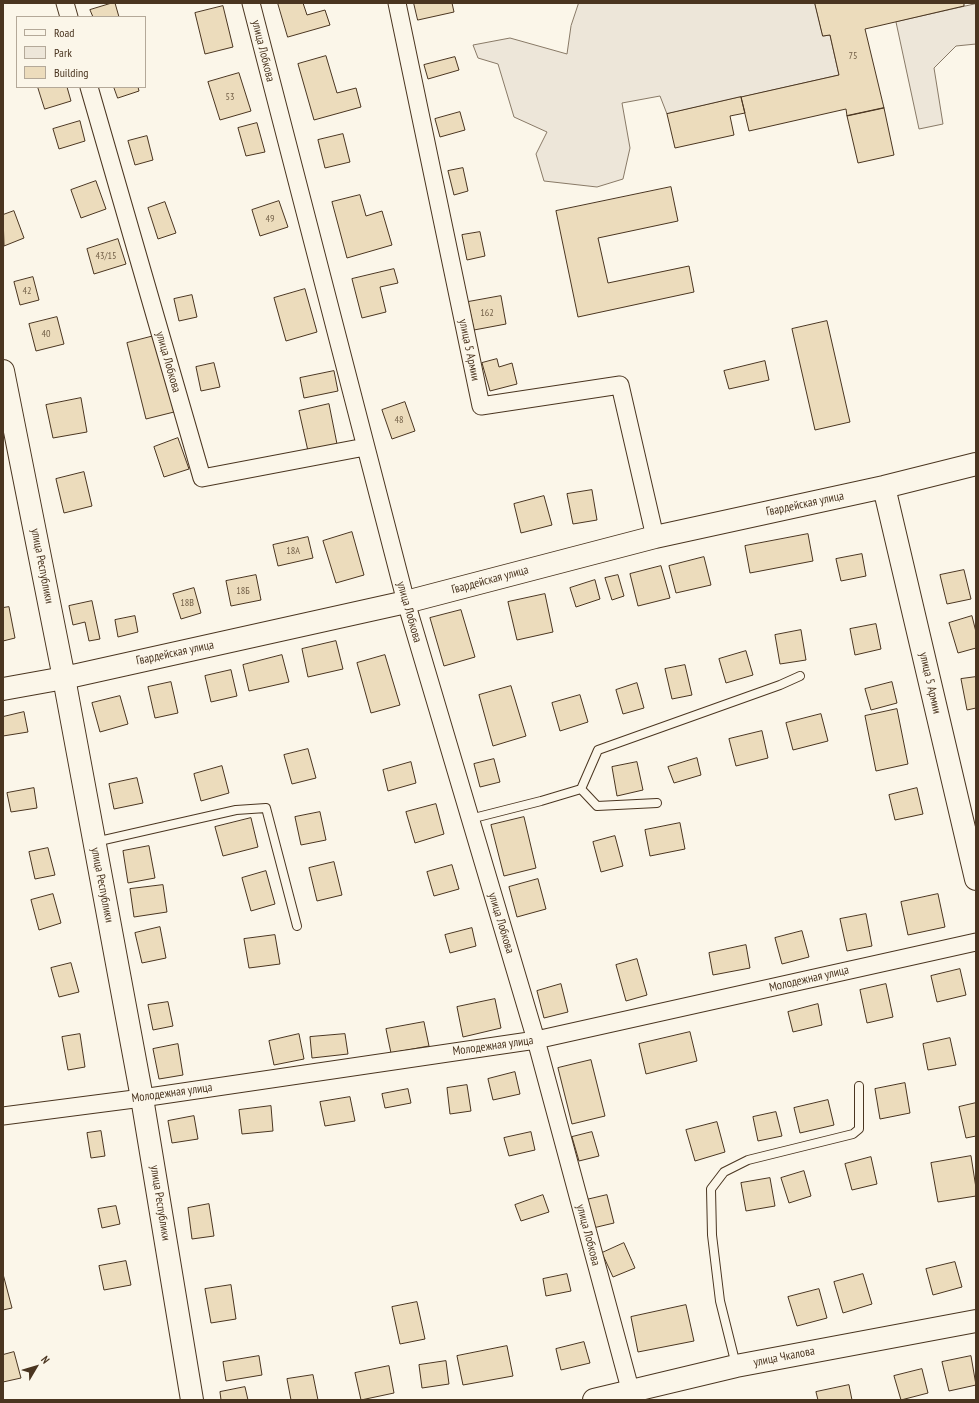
<!DOCTYPE html>
<html>
<head>
<meta charset="utf-8">
<style>
	body { margin:0 }
	#map { position:relative; width:979px; height:1403px; overflow:hidden; background:#fbf6e9; font-family:"PT Sans Narrow",sans-serif }
	canvas { display:block }
	.frame { position:absolute; inset:0; border:4px solid #4a3520; pointer-events:none }
	.legend { position:absolute; left:16px; top:16px; width:130px; height:72px; box-sizing:border-box; background:#fbf6e9; border:1px solid #b4a999; margin:0; padding:5px 7px; list-style:none; font-size:12px; color:#4a3520 }
	.legend li { display:flex; align-items:center; gap:8px; height:20px }
	.legend b { width:20px; border:1px solid #b4a999 }
	.north { position:absolute; left:16px; top:1347px; width:40px; height:40px; -webkit-text-stroke:3px #fbf6e9; paint-order:stroke; rotate:52deg; font-size:11px; font-weight:700; line-height:16px; text-align:center; color:#4a3520 }
	.north::after { content:''; display:block; margin:auto; width:14px; height:18px; background:#4a3520; clip-path:polygon(50% 0,100% 100%,50% 72%,0 100%) }
</style>
</head>
<body>
<div id="map">
<canvas width="979" height="1403"></canvas>
<div class="frame"></div>
<ul class="legend">
<li><b style="height:5px;background:#fbf6e9"></b>Road</li>
<li><b style="height:11px;background:#ede6d9"></b>Park</li>
<li><b style="height:11px;background:#ecdcbc"></b>Building</li>
</ul>
<div class="north">N</div>
</div>
<script>
const c = document.querySelector('canvas').getContext('2d');
c.lineJoin = 'round';
function fill(path, color) { c.fillStyle = color; c.fill(path, 'evenodd'); }
function strokePath(path, color, width, dash) { c.strokeStyle = color; c.lineWidth = width; c.lineCap = dash ? 'butt' : 'round'; c.setLineDash(dash || []); c.stroke(path); }
function drawText(font, color, halo, rows, align = 'center') {
  c.font = font + ' "PT Sans Narrow",sans-serif'; c.lineWidth = 3; c.setLineDash([]); c.textBaseline = 'middle'; c.strokeStyle = halo; c.fillStyle = color; for (const [text, x, y, turn = 0] of rows) {
    c.save(); c.translate(x, y); c.rotate((+turn || 0) * Math.PI / 180); c.textAlign = isNaN(turn) ? turn : align; if (halo) c.strokeText(text, 0, 0); c.fillText(text, 0, 0); c.restore();
  }
}
const green = new Path2D(`
	M579,3H815L823,36L830,35L839,75L667,114L660,96L622,103L630,148L623,179L597,187L544,181L536,154L547,132L514,117L498,64L478,58L473,45L510,38L567,54L571,26Z
	M976,4V44L956,46L934,68L943,124L919,129L896,22Z`);
fill(green, '#ede6d9');
strokePath(green, '#887966', 1);
const building = new Path2D(`
	M112,3H115L119,17H93L90,10Z
	M278,3H303L307,15L325,10L330,25L288,37Z
	M414,3H452L454,12L418,20Z
	M815,3H964V6L865,29L884,108L847,116L846,109L749,131L741,97L839,75L830,35L823,36Z
	M223,6L233,47L205,54L195,13Z
	M326,56L337,93L356,88L361,107L314,120L298,64Z
	M455,57L459,70L428,79L424,65Z
	M239,73L251,111L220,120L208,82Z
	M38,87H67L71,101L45,109Z
	M114,87H138L139,91L118,98Z
	M741,97L745,113L730,116L734,135L675,148L667,114Z
	M884,108L894,155L858,163L847,116Z
	M460,112L465,130L440,137L435,119Z
	M80,121L85,141L59,149L53,129Z
	M257,123L265,152L246,156L238,128Z
	M343,134L350,162L325,168L318,140Z
	M147,136L153,160L135,165L128,141Z
	M463,168L468,191L454,195L448,171Z
	M96,181L106,209L81,218L71,190Z
	M671,187L678,221L598,238L608,283L689,266L694,292L578,317L556,211Z
	M360,195L366,216L382,211L392,245L347,258L332,202Z
	M279,201L288,227L260,236L252,210Z
	M165,202L176,233L158,239L148,208Z
	M14,211L24,238L4,246L3,215Z
	M480,232L485,256L467,260L462,235Z
	M118,239L126,264L94,274L87,249Z
	M394,269L398,283L380,287L386,312L362,318L352,279Z
	M33,277L39,300L20,305L14,282Z
	M305,289L317,332L286,341L274,298Z
	M192,295L197,317L179,321L174,299Z
	M501,296L506,324L474,330L468,302Z
	M57,317L64,344L36,351L29,324Z
	M827,321L850,422L815,430L792,329Z
	M154,336L174,412L146,419L127,343Z
	M497,359L499,367L512,363L517,384L490,391L482,363Z
	M765,361L769,380L729,389L724,371Z
	M214,363L220,387L201,391L196,367Z
	M334,371L338,391L304,398L300,378Z
	M81,398L87,432L53,438L46,405Z
	M405,402L415,431L392,439L382,410Z
	M329,404L337,444L308,451L299,411Z
	M178,438L189,469L164,477L154,447Z
	M84,472L92,506L64,513L56,479Z
	M592,490L597,520L573,524L567,494Z
	M544,496L552,525L521,533L514,504Z
	M352,532L364,575L336,583L323,541Z
	M808,534L813,561L750,573L745,546Z
	M308,537L313,558L278,566L273,545Z
	M862,554L866,576L841,581L836,559Z
	M704,557L711,585L676,593L669,566Z
	M661,566L670,598L638,606L630,574Z
	M964,570L971,599L947,604L940,575Z
	M256,575L261,600L231,606L226,581Z
	M618,575L624,596L612,600L605,578Z
	M595,580L600,599L576,607L570,588Z
	M194,588L201,613L181,619L173,594Z
	M545,594L553,632L517,640L508,602Z
	M92,601L100,639L89,641L85,622L73,625L69,606Z
	M9,607L15,638L3,641V608Z
	M461,610L475,657L444,666L430,618Z
	M135,616L138,632L118,637L115,620Z
	M972,616L976,632V648L958,653L949,623Z
	M876,624L881,649L855,655L850,629Z
	M801,630L806,660L780,664L775,635Z
	M336,641L343,669L308,677L302,649Z
	M746,651L753,675L726,683L719,659Z
	M282,655L289,682L249,691L243,665Z
	M385,655L400,705L371,713L357,663Z
	M685,665L692,695L672,699L665,669Z
	M231,670L237,696L211,702L205,676Z
	M976,677V708L967,710L961,679Z
	M171,682L178,713L155,718L148,687Z
	M892,682L897,703L871,710L865,689Z
	M637,683L644,708L623,714L616,690Z
	M511,686L526,736L493,746L479,695Z
	M580,695L588,722L560,731L552,703Z
	M120,696L128,724L100,732L92,703Z
	M897,709L908,764L876,771L865,716Z
	M24,712L28,732L3,736V717Z
	M821,714L828,741L793,750L786,723Z
	M762,731L768,758L736,766L729,739Z
	M308,749L316,778L292,784L284,755Z
	M697,758L701,775L674,783L668,767Z
	M494,759L500,782L480,787L474,764Z
	M411,762L416,783L388,791L383,770Z
	M637,762L643,790L617,796L612,767Z
	M222,766L229,793L201,801L194,774Z
	M137,778L143,803L114,809L109,784Z
	M34,788L37,808L11,812L7,793Z
	M917,788L923,814L895,820L889,795Z
	M436,804L444,834L415,843L406,812Z
	M320,812L326,840L301,845L295,817Z
	M524,817L536,868L504,876L491,825Z
	M251,818L258,847L223,856L215,827Z
	M680,823L685,849L650,856L645,830Z
	M615,836L623,866L601,872L593,842Z
	M149,846L155,878L128,883L123,851Z
	M48,848L55,875L35,879L29,852Z
	M334,862L342,895L317,901L309,868Z
	M452,865L459,889L434,896L427,872Z
	M266,871L275,904L251,911L242,878Z
	M538,879L546,909L517,917L509,887Z
	M163,885L167,912L134,917L130,889Z
	M53,894L61,923L39,930L31,900Z
	M938,894L945,927L908,935L901,902Z
	M866,914L872,946L847,951L840,919Z
	M160,927L166,958L142,963L135,933Z
	M472,928L476,946L450,953L445,935Z
	M802,931L809,957L782,964L775,938Z
	M275,935L280,964L249,968L244,939Z
	M746,945L750,968L713,975L709,953Z
	M637,959L647,995L626,1001L616,965Z
	M71,963L79,992L59,997L51,968Z
	M960,969L966,995L937,1002L931,976Z
	M561,984L568,1012L544,1018L537,991Z
	M886,984L893,1017L867,1023L860,990Z
	M495,999L501,1028L463,1037L457,1007Z
	M168,1002L173,1026L153,1030L148,1005Z
	M818,1004L822,1025L793,1032L788,1012Z
	M424,1022L429,1046L391,1053L386,1029Z
	M690,1032L697,1061L646,1074L639,1044Z
	M80,1034L85,1067L68,1070L62,1037Z
	M299,1034L304,1059L274,1065L269,1041Z
	M345,1034L348,1054L312,1058L310,1037Z
	M950,1038L956,1065L928,1070L923,1044Z
	M178,1044L183,1075L159,1079L153,1049Z
	M591,1060L605,1116L572,1124L558,1068Z
	M515,1072L520,1094L493,1100L488,1079Z
	M905,1083L910,1113L880,1119L875,1089Z
	M467,1085L471,1111L450,1114L447,1088Z
	M408,1089L411,1103L385,1108L382,1094Z
	M350,1097L355,1121L325,1126L320,1102Z
	M828,1100L834,1125L800,1133L794,1108Z
	M976,1103V1136L966,1138L959,1107Z
	M271,1106L273,1131L242,1134L239,1110Z
	M776,1112L782,1136L758,1141L753,1117Z
	M194,1116L198,1139L172,1143L168,1121Z
	M717,1122L725,1152L695,1161L686,1130Z
	M101,1131L105,1156L91,1158L87,1133Z
	M531,1132L535,1150L509,1156L504,1138Z
	M592,1132L599,1156L579,1161L572,1137Z
	M971,1156L976,1188V1196L938,1202L931,1163Z
	M871,1157L877,1184L852,1190L845,1164Z
	M804,1171L811,1196L789,1203L781,1178Z
	M770,1178L775,1206L746,1211L741,1183Z
	M543,1195L549,1212L521,1221L515,1205Z
	M607,1195L614,1223L593,1228L586,1200Z
	M209,1204L214,1236L192,1239L188,1208Z
	M116,1206L120,1224L102,1228L98,1209Z
	M624,1243L635,1268L613,1277L602,1253Z
	M126,1261L131,1285L104,1290L99,1266Z
	M955,1262L962,1287L933,1295L926,1269Z
	M3,1274L12,1308L3,1310Z
	M567,1274L571,1291L546,1296L543,1279Z
	M863,1274L872,1304L843,1313L834,1282Z
	M231,1285L236,1319L211,1323L205,1289Z
	M819,1289L827,1318L797,1326L788,1297Z
	M417,1302L425,1339L400,1344L392,1307Z
	M686,1305L694,1341L638,1352L631,1317Z
	M584,1342L590,1363L561,1370L556,1349Z
	M507,1346L513,1376L463,1385L457,1356Z
	M14,1352L21,1378L3,1382V1355Z
	M259,1356L262,1375L226,1381L223,1362Z
	M971,1356L976,1385L949,1391L942,1362Z
	M446,1361L449,1384L422,1388L419,1365Z
	M389,1366L394,1393L361,1400L355,1373Z
	M922,1369L928,1393L901,1400L894,1376Z
	M313,1375L318,1400H291L287,1379Z
	M849,1385L852,1400H818L816,1392Z
	M245,1387L248,1400H221L220,1392Z`);
fill(building, '#ecdcbc');
strokePath(building, '#4a3520', 1);
const lane = new Path2D(`
	M581,789L597,806L657,803
	M470,819L541,801L581,789L598,750L780,685L800,676
	M95,842L236,810L266,808L297,926
	M736,1365L720,1301L712,1235L711,1189L724,1172L748,1160L853,1134L859,1129V1086`);
const street = new Path2D(`
	M65,3L69,17
	M251,3L406,602L536,1040L633,1400
	M397,3L481,406L620,385L655,537
	M89,87L202,478L365,447
	M3,1116L142,1098L536,1040L976,942`);
const secondary = new Path2D(`
	M3,371L64,678L142,1098L192,1400
	M884,487L976,879
	M3,689L64,678L406,602L655,537L884,487L976,464
	M594,1400L736,1366L976,1321`);
strokePath(lane, '#4a3520', 10);
strokePath(street, '#4a3520', 19);
strokePath(secondary, '#4a3520', 24);
strokePath(lane, '#fbf6e9', 8);
strokePath(street, '#fbf6e9', 17);
strokePath(secondary, '#fbf6e9', 22);
drawText('10px', '#725f47', null, [
	["75",853,56],
	["53",230,97],
	["49",270,219],
	["43/15",106,256],
	["42",27,291],
	["162",487,313],
	["40",46,334],
	["48",399,420],
	["18А",293,551],
	["18Б",243,591],
	["18В",187,603]
]);
drawText('12px', '#4a3520', '#fbf6e9', [
	["улица Лобкова",263,51,76],
	["улица 5 Армии",469,350,78],
	["улица Лобкова",168,362,74],
	["Гвардейская улица",805,504,-12],
	["улица Республики",42,566,79],
	["Гвардейская улица",490,580,-15],
	["улица Лобкова",409,612,74],
	["Гвардейская улица",175,653,-12],
	["улица 5 Армии",930,683,77],
	["улица Республики",102,885,79],
	["улица Лобкова",501,923,73],
	["Молодежная улица",809,979,-13],
	["Молодежная улица",493,1046,-8],
	["Молодежная улица",172,1093,-8],
	["улица Республики",160,1203,81],
	["улица Лобкова",588,1235,75],
	["улица Чкалова",784,1357,-11]
]);
</script>
</body>
</html>
